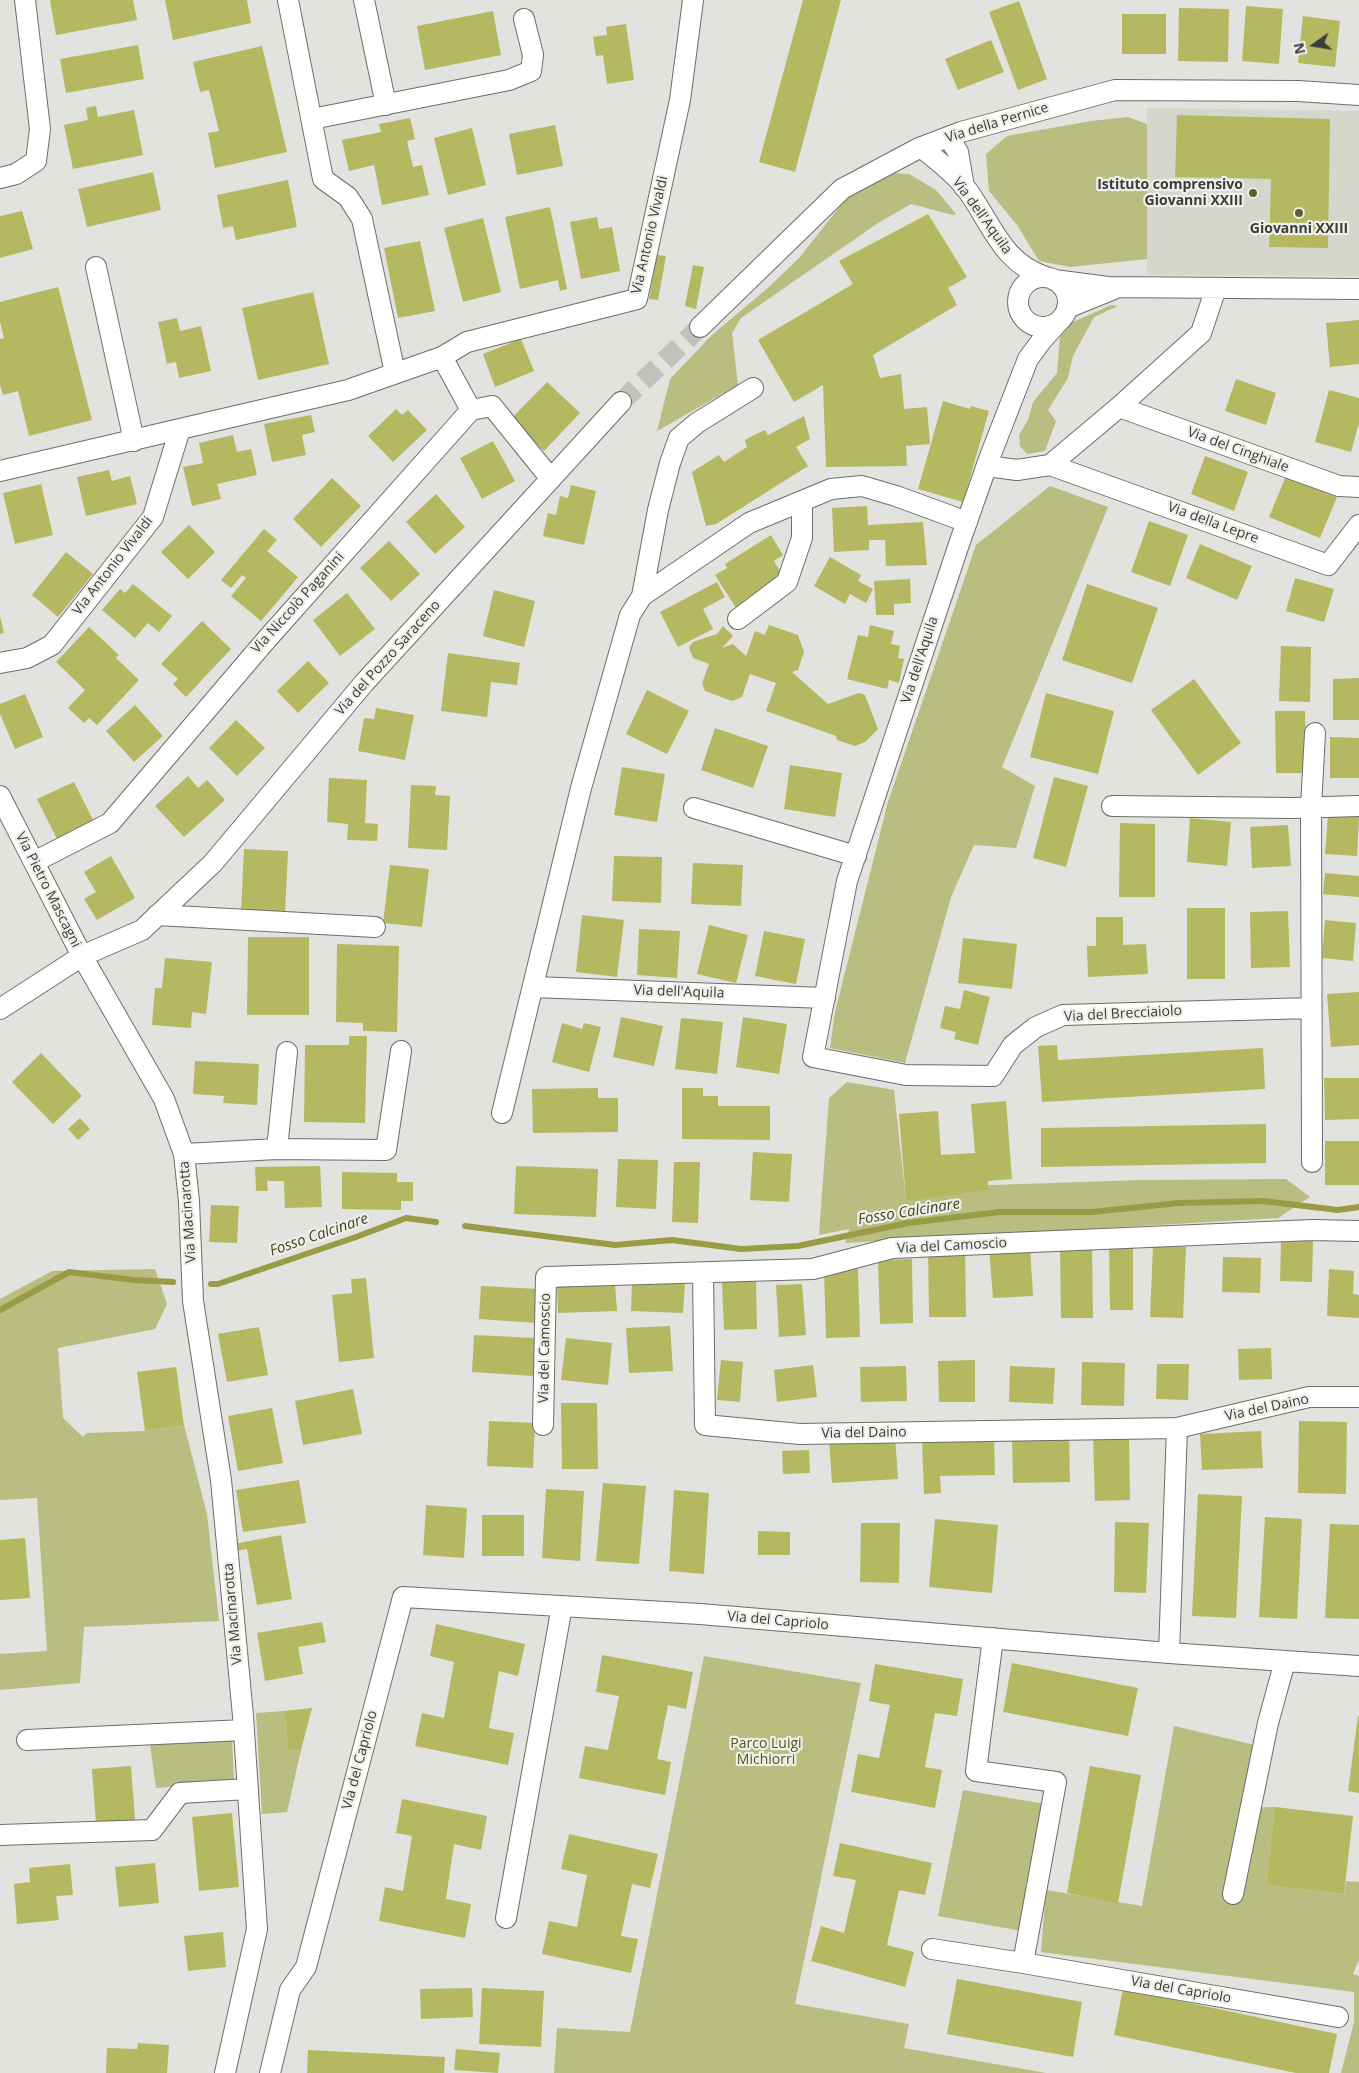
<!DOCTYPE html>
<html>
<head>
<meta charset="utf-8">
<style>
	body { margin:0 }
	#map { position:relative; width:1359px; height:2073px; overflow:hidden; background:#e2e2de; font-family:"Open Sans",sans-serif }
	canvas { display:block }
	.north { position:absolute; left:1289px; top:20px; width:50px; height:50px; -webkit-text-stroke:4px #eff0eb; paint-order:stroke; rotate:257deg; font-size:14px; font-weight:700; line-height:20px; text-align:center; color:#3c3c3a }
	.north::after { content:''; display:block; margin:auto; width:18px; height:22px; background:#3c3c3a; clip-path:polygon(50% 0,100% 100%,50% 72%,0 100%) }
</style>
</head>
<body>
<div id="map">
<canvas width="1359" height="2073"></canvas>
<div class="north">N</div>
</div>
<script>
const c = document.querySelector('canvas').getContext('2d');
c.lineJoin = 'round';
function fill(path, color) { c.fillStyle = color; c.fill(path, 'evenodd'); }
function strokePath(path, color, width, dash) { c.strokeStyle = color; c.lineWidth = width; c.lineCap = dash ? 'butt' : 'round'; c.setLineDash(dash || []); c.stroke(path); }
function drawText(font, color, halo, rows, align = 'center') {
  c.font = font + ' "Open Sans",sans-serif'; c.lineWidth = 4.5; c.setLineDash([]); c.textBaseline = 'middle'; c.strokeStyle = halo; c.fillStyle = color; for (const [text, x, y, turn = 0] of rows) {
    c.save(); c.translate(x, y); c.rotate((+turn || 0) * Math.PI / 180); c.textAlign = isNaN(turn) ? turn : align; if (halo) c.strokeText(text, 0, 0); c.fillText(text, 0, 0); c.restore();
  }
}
fill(new Path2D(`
	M1147,108L1359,111V276L1147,275Z`), '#d6d7cc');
fill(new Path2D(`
	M1128,117L1147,124V259L1070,267L1039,261L1017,225L989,191L986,154L1007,136L1091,121Z
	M893,173L909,174L936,190L956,214L953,215L911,204L878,223L741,318L732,333L738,385L657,431L670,379L712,335L769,287L799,258L853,190L879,175Z
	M1111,305L1118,306L1094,317L1073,356L1068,378L1048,410L1056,421L1045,451L1027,454L1020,446L1019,435L1028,420L1033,402L1057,373L1060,337L1071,323Z
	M1050,486L1108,507L1002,767L1035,786L1016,848L974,845L951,897L905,1063L830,1048L835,1012L888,802L976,545Z
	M847,1082L894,1090L906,1201L963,1186L1141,1180L1286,1179L1310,1197L1278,1218L845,1243L849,1229L819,1235L829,1098Z
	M155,1269L167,1304L155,1329L58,1348L63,1418L83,1437L87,1433L145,1431L184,1425L207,1514L219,1621L84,1627L80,1683L0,1690V1654L47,1651L37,1498L0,1500V1299L52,1271Z
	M704,1656L861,1683L795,2004L909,2024L904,2048L1046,2073H554L557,2028L630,2032Z
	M284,1711L288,1751L301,1750L287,1812L262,1814L256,1713Z
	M1174,1726L1255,1745L1242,1808L1275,1807L1266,1885L1344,1894L1346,1881L1359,1882V1960L1353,1974L1359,1976V2073H1341L1354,2022V1992L1041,1952L1046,1890L1142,1906Z
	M232,1739L234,1782L156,1788L150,1744Z
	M963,1790L1045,1804L1022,1931L938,1916Z`), '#b9bd80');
strokePath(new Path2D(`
	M465,1226L615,1245L672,1240L741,1249L798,1246L908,1223L1000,1212H1092L1179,1203L1263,1201L1338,1210L1359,1207
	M211,1284H218L356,1237L406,1218L436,1222
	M0,1310L69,1272L134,1280L173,1282`), '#989c44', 6);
fill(new Path2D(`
	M50,0H133L137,20L56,35Z
	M165,0H247L251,23L173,40Z
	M803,0H841L795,172L759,162Z
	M1019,1L1047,79L1018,90L989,12Z
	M1246,6L1283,9L1279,64L1242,61Z
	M1179,8L1229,9L1228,62L1178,61Z
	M493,11L501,55L425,70L417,26Z
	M1122,14H1166V54H1122Z
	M1303,16L1340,21L1335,67L1298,63Z
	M626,24L634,80L607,84L603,55L596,56L593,37L607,35L606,27Z
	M991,40L1004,72L958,90L945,59Z
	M138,45L144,79L66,93L60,59Z
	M262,46L287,152L215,168L208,133L219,131L209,90L200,92L193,62Z
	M96,106L98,117L134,110L143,155L73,169L64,125L88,120L86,108Z
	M1177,115L1330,119L1328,248L1269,247L1271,179L1175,177Z
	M410,118L415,139L407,141L413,167L422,165L429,195L382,205L374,165L349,171L342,140L381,132L379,124Z
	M555,125L563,166L517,175L509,134Z
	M472,128L486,185L448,195L434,138Z
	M153,172L161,210L87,227L78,189Z
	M288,180L297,227L236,240L233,226L223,228L217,195Z
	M550,207L567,289L560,291L558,280L520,289L505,217Z
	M22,211L33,249L0,258V216Z
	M928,214L967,277L948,288L957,305L873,355L880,378L901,374L904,409L927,407L930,444L906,446L907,466L826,467L823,385L794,402L758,340L853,284L839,261Z
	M597,217L599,229L612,227L620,271L581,279L570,222Z
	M483,218L501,292L463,302L444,228Z
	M420,241L435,311L398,318L384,248Z
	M657,255L666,256L658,300L649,299Z
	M693,265L704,267L696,309L685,306Z
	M58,287L92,420L29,436L18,391L3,395L0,385V339L4,338L0,322V302Z
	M313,292L329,364L258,380L242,308Z
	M177,318L180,331L201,326L211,371L179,378L176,362L167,364L158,322Z
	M1359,320V364L1330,367L1326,323Z
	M521,339L534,371L495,387L483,354Z
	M1236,379L1276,393L1266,425L1225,411Z
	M547,382L580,413L544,451L511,419Z
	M1329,390L1359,398V423L1351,452L1315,442Z
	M943,401L970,409L971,406L989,411L963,502L918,489Z
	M396,409L402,415L408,410L427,430L393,462L368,436Z
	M311,415L315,432L302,435L306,455L272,462L264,424Z
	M804,416L810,439L796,447L808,466L716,524L706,526L692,472L719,455L724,462L747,447L745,440L754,435L765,430L768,435Z
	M233,435L237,452L251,449L257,475L217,484L221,499L192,506L183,467L203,463L199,443Z
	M493,441L515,481L482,499L460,458Z
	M1205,456L1248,472L1234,511L1191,494Z
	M109,470L112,481L130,476L137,504L86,516L77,477Z
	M1286,476L1337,497L1320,538L1269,517Z
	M332,478L361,506L321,547L293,519Z
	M41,484L53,535L15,544L3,493Z
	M571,485L596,491L584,545L543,536L548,513L556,515L560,496L568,498Z
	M436,494L465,527L435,554L406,522Z
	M867,506L868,525L923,522L927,565L886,566L885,540H869V550L834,552L832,508Z
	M1149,521L1188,535L1170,586L1131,572Z
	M189,525L215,552L188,579L161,552Z
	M264,529L277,540L267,551L298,577L261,621L231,596L246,578L242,575L231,588L221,580Z
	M771,535L783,555L774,561L784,578L736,608L715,575L727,568L725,564Z
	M389,541L420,574L391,601L360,568Z
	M1200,544L1252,566L1237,600L1186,578Z
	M66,552L93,574L58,617L32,595Z
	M830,557L861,575L858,581L873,589L866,603L850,594L845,604L814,586Z
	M1295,578L1334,589L1324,622L1286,611Z
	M910,579L911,603L894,604V615H876L874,581Z
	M717,582L725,597L703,609L713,629L678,647L660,612Z
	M133,584L172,616L159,632L148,623L135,638L102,610L120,589L125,593Z
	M1087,584L1158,608L1132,683L1062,660Z
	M494,590L535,601L524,647L483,636Z
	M347,593L375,629L340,656L313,620Z
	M0,616L4,633L0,634Z
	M202,621L231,649L186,697L173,684L178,679L161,664Z
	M769,625L798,635L804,652L798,670L792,672L828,704L859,693L865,695L878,729L865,742L855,746L837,740L836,736L766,711L776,683L750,674L742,697L732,701L705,691L702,683L709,664L693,658L689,647L693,642L717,634L723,626L733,636L722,648L733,644L746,656L755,631L765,635Z
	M870,625L894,631L891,644L900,646L898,658L904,659L899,683L889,680L887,689L847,679L858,635L868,637Z
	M89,627L119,655L116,658L139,680L97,725L89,718L84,723L68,708L85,690L56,662Z
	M1281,646L1311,647L1310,702L1279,701Z
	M448,653L520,663L517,685L491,682L487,717L441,711Z
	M308,661L329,683L298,713L277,691Z
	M1359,678V720H1333V679Z
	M1194,679L1241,743L1198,775L1151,710Z
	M647,690L689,711L667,754L626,734Z
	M1046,693L1114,711L1098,774L1030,757Z
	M25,694L43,737L15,749L0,714V704Z
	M135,705L163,736L134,762L106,731Z
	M376,708L414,715L405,760L358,751L364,718L374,719Z
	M1275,711H1305L1306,773H1276Z
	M236,720L265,748L237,776L209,748Z
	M715,728L768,746L753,788L701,770Z
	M1330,737L1359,738V778H1330Z
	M790,765L842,773L835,817L784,809Z
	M622,767L665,774L657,822L614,815Z
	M188,776L198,788L207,780L225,800L184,837L155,806Z
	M1054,777L1088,786L1066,867L1033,858Z
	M329,778L367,780L365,823L378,824L377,841L347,840L348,824L327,822Z
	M74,782L93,820L57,839L37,799Z
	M411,785L436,786L435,795L450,796L447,850L408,848Z
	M1328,815L1359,817L1357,856L1325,854Z
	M1190,818L1231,822L1227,866L1187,862Z
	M1120,823L1155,824V897H1119Z
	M1288,825L1291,866L1252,868L1250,827Z
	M244,849L288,851L285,914L241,912Z
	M111,856L135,898L97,920L84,899L96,892L84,872Z
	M614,856L662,857L661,903L612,901Z
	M693,863L743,865L741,906L691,904Z
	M390,865L429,869L422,927L383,923Z
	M1325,873L1359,876V897L1323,894Z
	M1187,908H1225V979H1187Z
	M1288,911L1290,967L1251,968L1250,912Z
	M582,915L624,920L617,977L576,972Z
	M1096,917H1123V945L1146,944L1148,974L1088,977L1087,946H1096Z
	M1325,920L1356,923L1353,961L1322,958Z
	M709,925L748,935L736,983L697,974Z
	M639,929L680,931L677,978L637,975Z
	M764,931L805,939L796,984L755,976Z
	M248,937H309V1015H247Z
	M963,938L1017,944L1012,989L958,983Z
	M337,944L399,946L397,1032L363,1031V1023L336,1022Z
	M165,958L212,962L206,1014L192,1012L191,1028L152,1025L155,988H162Z
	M964,990L990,997L978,1045L954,1039L956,1032L940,1028L945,1006L960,1009Z
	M1359,992V1045L1331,1047L1327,994Z
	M621,1017L663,1026L654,1066L613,1057Z
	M743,1017L787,1024L779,1074L736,1067Z
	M681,1018L723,1022L717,1074L675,1069Z
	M562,1023L582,1029L584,1023L601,1027L589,1072L552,1062Z
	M349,1036H367L365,1123L304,1122L305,1045H349Z
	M1057,1045L1058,1060L1263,1048L1265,1089L1042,1102L1038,1046Z
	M41,1053L82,1096L53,1124L12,1082Z
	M195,1061L259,1064L257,1105L223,1103L224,1096L193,1094Z
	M1324,1078H1359V1119L1325,1120Z
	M598,1088V1098H618V1132L533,1133L532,1089Z
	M682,1088H703V1096H718V1106H770V1140L682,1139Z
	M1006,1101L1012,1179L988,1181V1190L906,1201L899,1114L938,1111L941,1155L975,1153L971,1104Z
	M80,1118L90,1129L78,1140L68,1129Z
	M1266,1124V1163L1041,1167V1128Z
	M1325,1141H1359V1185H1325Z
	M753,1152L792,1154L789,1202L750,1200Z
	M618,1159L658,1160L656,1209L616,1207Z
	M674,1162H700L698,1223L672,1222Z
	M320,1166L322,1207L285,1208L284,1181H267L268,1191H256L255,1167Z
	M516,1166L598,1169L596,1217L514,1214Z
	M342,1172L397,1173V1182H413V1201H401V1210L342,1209Z
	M211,1205L239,1206L237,1243L209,1242Z
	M1281,1240L1313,1241L1312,1282L1280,1281Z
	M1092,1244L1093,1318H1061L1060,1245Z
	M1109,1245H1133V1310H1110Z
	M1030,1246L1033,1296L993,1298L989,1248Z
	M1153,1246L1186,1247L1183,1318L1150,1317Z
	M965,1247L966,1317H929L928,1248Z
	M1223,1257L1261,1258L1260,1293L1222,1292Z
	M912,1259L913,1323L880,1324L878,1260Z
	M858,1269L860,1337L826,1338L824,1270Z
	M1329,1269L1354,1271L1353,1294L1359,1295V1318L1327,1316Z
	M366,1278L374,1358L339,1362L332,1295L352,1293L351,1279Z
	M632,1280L685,1282L683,1313L631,1311Z
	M756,1280L757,1329L724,1330L722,1281Z
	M615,1282L617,1311L558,1313L557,1283Z
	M802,1284L806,1335L779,1337L776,1285Z
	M481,1286L539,1289L537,1323L479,1319Z
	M670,1326L673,1371L629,1373L626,1328Z
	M259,1327L268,1375L227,1382L218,1334Z
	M474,1335L536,1338L534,1376L472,1372Z
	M566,1338L612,1343L608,1385L561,1380Z
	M1271,1348L1272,1379L1239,1380L1238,1349Z
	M721,1360L743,1362L740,1402L717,1400Z
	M975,1360V1402H939L938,1361Z
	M1082,1362L1125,1363L1124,1406L1081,1405Z
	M1157,1364H1189L1188,1400L1156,1399Z
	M813,1365L817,1397L777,1402L774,1370Z
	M906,1366L907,1401L861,1402L860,1367Z
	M1010,1366L1055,1368L1053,1404L1009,1402Z
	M176,1367L184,1425L145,1431L137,1372Z
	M353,1389L362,1434L303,1445L295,1401Z
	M561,1403H597L598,1469H562Z
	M272,1408L283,1463L238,1471L228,1416Z
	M489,1421L535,1423L533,1468L487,1466Z
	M1299,1421L1347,1422L1346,1494L1298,1493Z
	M1261,1431L1263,1468L1202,1470L1200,1434Z
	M1069,1435L1070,1482L1013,1483L1012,1436Z
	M1129,1435L1130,1500L1095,1501L1093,1436Z
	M895,1436L898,1479L832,1483L829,1440Z
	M994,1438L995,1475L940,1476L941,1493L924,1494L922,1439Z
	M809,1450L810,1473L783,1474L782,1451Z
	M299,1480L306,1523L243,1532L236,1490Z
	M603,1483L646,1486L639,1564L596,1561Z
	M546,1489L584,1491L580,1561L542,1558Z
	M674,1490L709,1493L704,1574L669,1571Z
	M1198,1494L1242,1496L1236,1618L1192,1616Z
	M426,1505L467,1508L464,1558L423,1555Z
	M482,1515H524V1556H482Z
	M1265,1517L1302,1519L1297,1619L1259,1617Z
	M935,1519L998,1525L992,1593L929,1587Z
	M1115,1522L1149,1523L1146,1593L1114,1592Z
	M861,1523H900L899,1583L860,1582Z
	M1330,1524L1359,1525V1619L1325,1618Z
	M758,1531L790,1532V1555H758Z
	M281,1535L292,1599L257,1605L247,1549L236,1551L234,1544Z
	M25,1538L30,1598L0,1600V1540Z
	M322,1622L326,1642L298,1647L303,1674L265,1681L257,1633Z
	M436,1624L525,1644L518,1676L499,1671L489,1728L514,1733L508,1765L415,1746L422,1713L444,1718L454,1662L430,1656Z
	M602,1655L693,1672L686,1709L668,1705L657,1759L671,1762L665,1795L579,1778L585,1746L608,1750L619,1696L596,1692Z
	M1012,1663L1138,1688L1128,1736L1003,1712Z
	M875,1664L963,1679L957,1716L935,1713L925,1767L942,1770L935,1808L851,1792L858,1754L879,1758L890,1705L869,1701Z
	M312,1708L301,1750L288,1751L284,1711Z
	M1358,1716H1359V1793L1348,1791Z
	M131,1766L135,1820L96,1823L92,1769Z
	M1090,1766L1141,1775L1118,1903L1067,1893Z
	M402,1799L487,1816L481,1850L454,1844L446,1899L471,1904L465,1938L379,1921L385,1887L403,1891L412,1836L396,1833Z
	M1275,1807L1353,1816L1344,1894L1266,1885Z
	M232,1813L239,1887L199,1891L192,1817Z
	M569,1834L658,1854L650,1888L632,1884L621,1936L638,1939L631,1973L542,1954L549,1921L577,1927L587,1875L561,1869Z
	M840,1843L932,1863L925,1895L899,1890L887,1945L914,1952L905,1987L811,1961L821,1926L844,1933L856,1880L833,1876Z
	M155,1863L159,1903L119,1907L115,1867Z
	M70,1864L73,1895L56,1896L59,1920L17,1924L14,1884L30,1882L29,1868Z
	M223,1932L226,1967L188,1971L184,1936Z
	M957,1979L1082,2002L1073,2057L947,2034Z
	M472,1988L473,2017L421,2019L420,1989Z
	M482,1988L544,1991L541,2047L479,2044Z
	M1123,1989L1337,2034L1329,2073H1296L1114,2035Z
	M138,2043L169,2045L167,2073H106L107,2048L137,2049Z
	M456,2049L500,2053L498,2073L454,2070Z
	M308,2050L445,2057L444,2073H307Z`), '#b4b961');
strokePath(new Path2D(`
	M621,402L700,327`), '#c1c1bd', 20, [20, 10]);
const street = new Path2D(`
	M288,0L323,179L348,197L362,219L395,373
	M364,0L386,105
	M312,119L509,80L531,71L533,55L524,19
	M948,137L958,152L964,187
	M922,148C937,160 953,172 965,187C991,221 1001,263 1046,277
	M0,178L16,174L36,161L40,129L25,0
	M96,267L134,441
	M1018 302a25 25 0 1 1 50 0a25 25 0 1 1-50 0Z
	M1054,280L1108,287L1359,289
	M1067,308L1114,289
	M1060,320L1042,340L1028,359L989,459L958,547L847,881L813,1057L906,1075L993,1076L1013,1045L1036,1027L1063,1015L1311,1008
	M700,327L842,189L919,148L961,132L1115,90L1298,91L1359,95
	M442,357L471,410
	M1119,407L1339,486L1359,487
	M1050,465L1328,565L1359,525
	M987,466L1017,470L1050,465L1119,407L1201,333L1216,288
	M0,471L180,429
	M642,596L658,510L670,463L679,438L697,423L753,388
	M738,619L787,582L802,538V501
	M0,663L27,658L52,645L153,517L180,429L348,390L442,357L467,342L637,299L680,100L693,0
	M0,796L82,956L164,1099L184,1154L189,1201L193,1301L221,1480L243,1716L257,1929L225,2073
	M1112,806L1291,808L1359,806
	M694,808L856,856
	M34,862L110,823L267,639L471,410L492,406L551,479
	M157,915L375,927
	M533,987L825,998
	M0,1009L82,956L142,930L213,863L364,683L621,402
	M502,1113L581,788L630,615L642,596L749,523L831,489L862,486L896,496L967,522
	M277,1149L287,1052
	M184,1154L277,1149L386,1150L401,1051
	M1312,1162L1311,807L1315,733
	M703,1273L705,1425L800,1434L1177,1428L1309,1397H1359
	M543,1425L546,1277L813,1269L892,1248L1312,1230L1359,1231
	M993,1638L976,1771L1056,1782L1023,1963
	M1169,1653L1177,1428
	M27,1740L244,1730
	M0,1835L152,1830L180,1793L247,1789
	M1233,1894L1268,1723L1285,1661
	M506,1918L562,1606
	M932,1949L1023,1963L1338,2017
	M270,2073L290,1990L306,1967L403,1597L700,1614L1169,1653L1359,1666`);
strokePath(street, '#6d6d6a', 22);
strokePath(street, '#fff', 20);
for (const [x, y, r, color] of [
	[1253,193,5,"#5e612e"],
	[1299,213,5,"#5e612e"]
]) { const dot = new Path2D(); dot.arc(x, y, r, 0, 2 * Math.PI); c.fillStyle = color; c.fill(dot); strokePath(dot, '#eff0eb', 2); }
drawText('14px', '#3c3c3a', '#eff0eb', [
	["Via della Pernice",997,123,-17],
	["Via dell'Aquila",982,216,54],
	["Via Antonio Vivaldi",650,235,-77],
	["Via del Cinghiale",1238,450,20],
	["Via della Lepre",1213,523,20],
	["Via Antonio Vivaldi",113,566,-52],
	["Via Niccolò Paganini",298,603,-48],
	["Via del Pozzo Saraceno",388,658,-48],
	["Via dell'Aquila",920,660,-72],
	["Via Pietro Mascagni",48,890,63],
	["Via dell'Aquila",679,992,2],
	["Via del Brecciaiolo",1123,1014,-3],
	["Via Macinarotta",188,1212,-94],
	["Via del Camoscio",952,1246,-3],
	["Via del Camoscio",545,1348,-89],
	["Via del Daino",1267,1408,-12],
	["Via del Daino",864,1433,-1],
	["Via Macinarotta",233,1614,-95],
	["Via del Capriolo",778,1621,5],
	["Via del Capriolo",360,1760,-75],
	["Via del Capriolo",1181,1990,10]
]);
drawText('bold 14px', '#3c3c3a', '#eff0eb', [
	["Istituto comprensivo",1243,185],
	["Giovanni XXIII",1243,201],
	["Giovanni XXIII",1299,229,"center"]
], 'right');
drawText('14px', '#535614', '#eff0eb', [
	["Parco Luigi",766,1744],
	["Michiorri",766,1760]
]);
drawText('italic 15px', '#42441e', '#eff0eb', [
	["Fosso Calcinare",909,1212,-9],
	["Fosso Calcinare",319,1235,-19]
]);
</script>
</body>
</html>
